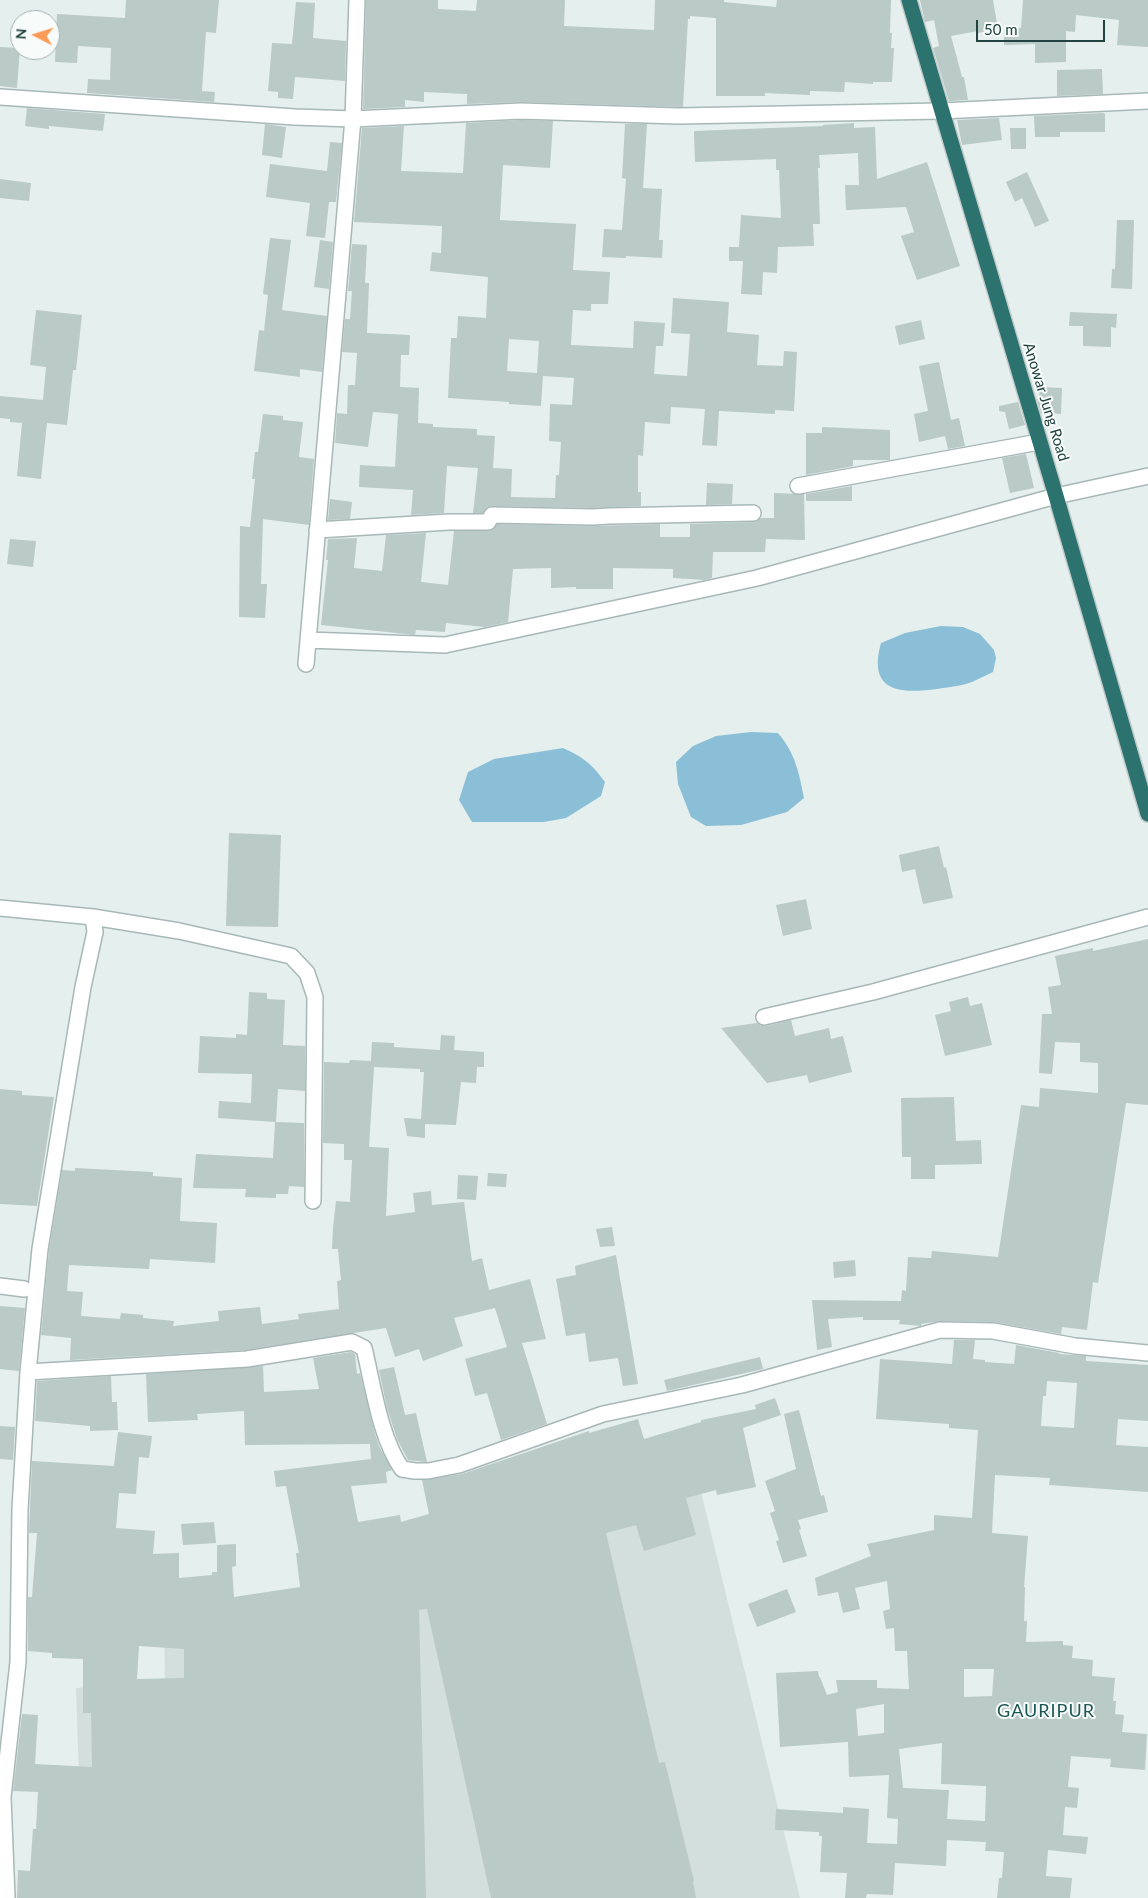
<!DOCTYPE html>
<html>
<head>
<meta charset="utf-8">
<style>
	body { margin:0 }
	#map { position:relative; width:1148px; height:1898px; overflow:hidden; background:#e5efed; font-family:Lato,sans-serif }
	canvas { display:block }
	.north { position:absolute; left:10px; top:10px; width:50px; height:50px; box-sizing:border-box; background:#f7fbfa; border:1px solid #a2b1b0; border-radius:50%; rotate:275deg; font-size:14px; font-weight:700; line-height:20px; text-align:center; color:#224340 }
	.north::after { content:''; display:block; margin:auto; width:18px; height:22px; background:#fb9b57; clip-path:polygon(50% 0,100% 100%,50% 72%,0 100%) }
	.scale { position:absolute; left:976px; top:20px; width:129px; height:22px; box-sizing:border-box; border:2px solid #224340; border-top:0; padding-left:6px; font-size:15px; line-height:18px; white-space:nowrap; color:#224340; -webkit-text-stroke:4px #f7fbfa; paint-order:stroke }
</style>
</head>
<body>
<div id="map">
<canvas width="1148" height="1898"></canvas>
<div class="north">N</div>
<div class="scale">50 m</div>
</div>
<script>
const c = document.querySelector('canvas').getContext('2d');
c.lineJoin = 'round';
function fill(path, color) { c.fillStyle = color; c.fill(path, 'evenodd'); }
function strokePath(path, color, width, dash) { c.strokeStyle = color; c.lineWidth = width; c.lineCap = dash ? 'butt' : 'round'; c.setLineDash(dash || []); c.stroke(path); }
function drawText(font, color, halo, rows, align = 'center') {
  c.font = font + ' Lato,sans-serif'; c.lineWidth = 4; c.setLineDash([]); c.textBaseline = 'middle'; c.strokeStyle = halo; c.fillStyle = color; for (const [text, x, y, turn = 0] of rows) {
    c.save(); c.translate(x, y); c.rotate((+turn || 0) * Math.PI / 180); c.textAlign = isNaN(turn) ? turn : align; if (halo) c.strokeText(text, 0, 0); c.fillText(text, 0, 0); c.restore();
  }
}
fill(new Path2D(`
	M691,1451L800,1898H83L76,1688L165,1683L164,1616L416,1577L407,1520Z`), '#d3dfdc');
fill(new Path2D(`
	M941,626L963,627L980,634L994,650L996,658L993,672C986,675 979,679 972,682C962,686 948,687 937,689C900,694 867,692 881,643L905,633Z
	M751,732L778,733C795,753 799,772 804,798L787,812L741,825L706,826L691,817L678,784L676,762L693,746L716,736Z
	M563,748C583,757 592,764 605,782L601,796L566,818L544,822H472L459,800L468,772L494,759Z`), '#8abfd7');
fill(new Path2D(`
	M126,0H219L216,33L206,32L202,91L215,92L214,102L87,93L88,79L110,80L111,48L78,46L77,63L55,62L57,14L125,18Z
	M366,0H438V9L476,11L477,0H565L564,26L654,30L655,0H724V2L776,7L777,0H891L890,33H892L891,48H894L892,82H873V84L845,82L844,92L810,91V95L765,93V96H716V18L690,16V19H688L683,107L521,102L467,104V94L424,92V102L405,100V107L363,109Z
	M920,0H993L998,29L978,33V31L951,36L962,77H964L968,100L949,101L933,48L939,46L934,20L925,22Z
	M1023,0H1148V47L1117,45L1119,20L1076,15L1075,32L1066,31V62L1035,63V44L1004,45V29L1021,28Z
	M296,2L315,3L313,38L346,41L345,81L295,77L293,99L278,98V92L268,91L272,43L292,44Z
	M0,47L20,48L17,88L0,86Z
	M1102,69L1103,94L1057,96V70Z
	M27,108L105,114L103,131L49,126V129L25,126Z
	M1103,113L1105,114V132H1060V137H1035L1034,116Z
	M999,118L1002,140L962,145L957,120Z
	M521,120L553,121L550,168L503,165L500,220L576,224L573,270L610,272L608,304H591V311L573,310L571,345L633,348L634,321L665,323L663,346H656L654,374L687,376L690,334L671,333L673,298L729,302L727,332L759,335L757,365L783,366L784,351L797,352L794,411L775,410V414L719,411L717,446L702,445L705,409L671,407L670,424L645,422L643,456L638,455V492H641V506L593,508L492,506L487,507L483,513H473L478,468L447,466L444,513L411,515L413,490L359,487L360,465L395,467L398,414L373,412L368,447L335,443L337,413L347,414L348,385H355L357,353L342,352L345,319H350L352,291H348L352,244L367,245L365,283H369L367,333L410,335L409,355H401L400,387L419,388L418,423L433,424V427L477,429V435L495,436L493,468L512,469L511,497L555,498L556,475H559L561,442L549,441L550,404L572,405L574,378L543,376L541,406L509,404V402L448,398L451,338H457L458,316L486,318L488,277L430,271L432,252L441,253L442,226L354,222L362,128L404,126L401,171L463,173L466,123ZM509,339L539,341L537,373L507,371Z
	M854,123V128L875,127L877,179L927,162L960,266L917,280L901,236L914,232L906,207L846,210L845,185H859L858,153L819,155L820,168H818L820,224H813L814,246L778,247L777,273L763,272L762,295L741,294L743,261H729V247H739L741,215L781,218L779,170H776V159L695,162L694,131L823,126V125Z
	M265,124L286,127L282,158L262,155Z
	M625,124H647L643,188L662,189L659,240H663L662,258L626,256V258L602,257L604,229L622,230L626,179L622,178Z
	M1010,128H1026V149H1011Z
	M330,142L342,143L336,202H329L325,238L306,236L310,203L266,197L270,164L327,171Z
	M1027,172L1049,221L1035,227L1022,198L1015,202L1006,182Z
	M0,179L31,183L29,201L0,198Z
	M1117,220H1134L1132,289L1111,288L1112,269H1115Z
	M270,238L291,240L282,310L327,316L322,372L300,369V377L254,371L259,330L264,331L268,295L263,294Z
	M320,240L333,242L329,289L314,287Z
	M36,310L82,315L76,370H73L67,425L47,423L41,479L17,476L22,423L10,422V419L0,418V396L43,400L46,367L30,365Z
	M1070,312L1117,314L1116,328L1111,327V347L1083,346V326H1069Z
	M921,320L925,339L899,345L895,326Z
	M939,362L951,420L959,418L965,446L948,449L945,436L919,442L914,414L928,411L919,366Z
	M1040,387L1062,388L1061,414L1041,413L1037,399L1039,398Z
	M1018,402L1025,425L1009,429L1005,412L999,411V406Z
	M263,414L283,416V420L303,422L299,457L314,459L309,525L263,519L261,584H267L265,618L239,617L240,526L250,527L255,479H252L255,452H258Z
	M822,427L890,430V460H853V466L806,475V433H822Z
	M1026,454L1034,488L1010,493L1002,458Z
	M707,483L733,484L732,504L706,505Z
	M852,486V501H806V494Z
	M774,493L804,494L805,540L766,539L765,552H713L712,578L705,580L673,578V569L613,568V589H576V587L551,588V568L513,569L508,622L485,627L446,623L445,632L416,630L415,635L321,625L328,560H326L328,539L357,538L354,568L382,571L386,535L426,533L421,582L448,585L454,531H488L493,530L497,524L593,526L660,524V537H690V524L753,522L761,518H774Z
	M330,499L352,502L350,519L328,520Z
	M10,539L36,541L33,567L7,564Z
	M229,833L281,835L278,927L226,926Z
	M939,846L944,868L946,867L953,898L923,904L915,869L902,872L899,855Z
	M806,899L812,929L783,936L776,905Z
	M1148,939V1105L1126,1103L1098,1283L1093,1282L1087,1330L1062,1327L1061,1334L993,1322L940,1321L921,1324V1326L899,1324L900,1320H863V1317L828,1319L832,1347L817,1350L812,1300L901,1301L902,1290L906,1291L908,1257L931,1258L932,1251L998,1257L1021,1105L1039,1107L1040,1088L1098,1093V1063L1080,1062V1043L1055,1042L1052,1074L1039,1073L1042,1014H1052L1048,987L1061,985L1055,956L1093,948V951Z
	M249,992L267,993V999L285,1000L283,1045L305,1046V1091L278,1089L276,1122L304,1123V1187L289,1186L288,1194H276V1198L245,1197L246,1189L193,1188L196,1154L273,1158L275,1122L218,1118L219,1101L251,1103L252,1074L198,1073L200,1036L236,1038V1034L247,1035Z
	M968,997L970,1006L982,1003L992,1045L945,1056L935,1015L951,1011L949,1002Z
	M791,1020L795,1036L829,1028L831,1039L843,1036L852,1072L809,1083L807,1075L767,1083L721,1028L757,1023L761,1026H766Z
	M441,1035L455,1036L454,1050L484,1052V1067H477L476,1083L461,1082L456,1125L425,1124V1138L407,1136L404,1118L421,1119L424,1072H420V1069L374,1067L369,1147L389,1148L386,1216L415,1212L413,1193L431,1191L432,1205L464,1202L472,1261L482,1258L489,1290L530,1279L546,1339L522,1343L547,1424L501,1440L487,1393L475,1396L465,1359L507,1347L495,1308L454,1318L463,1346L423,1361L419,1349L395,1357L386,1328L246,1350L70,1360L71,1338L41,1335L49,1250L62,1170L75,1171V1168L153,1172V1176L182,1178L180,1221L217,1223L215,1263L150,1259L149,1269L69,1265L67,1291L83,1292L81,1316L120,1319L121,1313L143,1315V1318L174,1321L173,1326L219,1321L218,1311L260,1307L262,1324L299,1319L298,1314L339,1309L337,1281L341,1280L338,1249H332L333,1227L336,1201L350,1202L352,1160H344V1144L323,1143L324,1062L349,1063L350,1060L371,1061L372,1042L394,1043V1047L440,1050Z
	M0,1089L22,1091V1095L54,1097L37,1206L0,1204Z
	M954,1097L956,1141L981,1140L982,1164L935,1165V1179H911V1157H902L901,1098Z
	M488,1173L507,1174L506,1187L487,1186Z
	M458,1175L478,1176L476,1200L457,1199Z
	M612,1227L615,1246L600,1247L596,1229Z
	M616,1255L638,1384L623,1386L618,1358L589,1362L585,1333L566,1336L556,1279L576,1275L575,1266Z
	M855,1260L856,1276L834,1278L833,1262Z
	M0,1306L25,1308L19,1371L0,1369Z
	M954,1340H975L973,1359L985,1360V1362L1014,1364L1016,1345L1059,1353V1354L1086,1356V1361L1148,1365V1421L1118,1419L1116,1445L1148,1447V1492L1049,1485L1050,1478L995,1475L992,1533L1028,1536L1024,1587H1025L1024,1621H1027L1026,1642L1063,1641V1645L1073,1646L1072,1658L1093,1660L1092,1676L1115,1678L1113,1701H1116L1115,1714L1124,1715L1122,1732L1147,1734L1145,1770L1110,1767L1111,1759L1071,1756L1068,1787L1079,1788L1077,1808L1065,1807L1063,1835L1088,1837L1086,1854L1048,1850L1046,1876L1072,1878L1070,1898H997L999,1878H1002L1004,1852L985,1851L986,1842L947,1840L946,1866L895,1863L893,1895L867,1894L866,1898H845L847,1873L820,1872L822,1836H819V1832L775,1830L776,1809L843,1813V1807L869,1809L867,1843L897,1844L898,1819L887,1818L889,1775L849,1777L848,1742L780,1747L776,1673L818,1671L819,1677H820L827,1695L838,1692L836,1680H877V1688L909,1689L907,1651H895L894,1628L886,1629L883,1611L890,1609L887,1581L855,1588L860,1609L843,1613L838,1592L818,1596L815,1578L871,1556L867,1544L934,1530V1515L972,1518L978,1430L949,1428V1424L876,1419L880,1359L952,1364ZM1047,1381L1077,1383L1074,1428L1041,1426L1043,1396H1046ZM964,1669H994L992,1696L964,1697ZM884,1704V1733L858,1736L856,1709ZM942,1743L941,1784L986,1786L985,1821L947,1819L949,1790L903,1788L899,1749Z
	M351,1352L355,1354L357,1374L360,1373L374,1430L379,1446L392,1470L386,1472L387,1483L351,1486L358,1522L400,1515L401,1522L429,1514L422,1480L462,1474L589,1431V1433L638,1419L644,1439L701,1422V1420L756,1409L755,1405L775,1398L781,1415L743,1428L756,1487L717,1495L716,1490L686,1498L696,1535L644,1551L636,1525L606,1533L659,1763L665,1762L694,1881L693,1882L696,1898H491L427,1609L419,1610L426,1898H17L18,1870L30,1871L33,1829H36L38,1792L13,1791L22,1714L38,1715L35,1764L92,1767L91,1713H83V1659L52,1658V1653L28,1651V1597H32L37,1533H29L32,1461L114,1466L118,1432L152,1436L149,1458L139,1457L136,1494L119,1493L116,1528L155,1531L153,1554L179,1553V1578L212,1575V1572H217V1545L236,1544V1566L232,1567L234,1597L300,1587L296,1553H299L286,1486L276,1487L274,1471L371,1459L370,1444L245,1445L244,1411L197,1414L198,1420L148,1422L146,1374L263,1366L264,1392L319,1389L313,1358ZM139,1646L184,1649V1678L137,1679Z
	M760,1357L763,1369L667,1391L664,1380Z
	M394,1367L405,1415L416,1413L427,1462L408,1460L397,1439L387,1408L379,1370Z
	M111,1376L112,1402H117L118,1430L90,1431V1426L35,1421L37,1381Z
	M799,1410L821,1496L824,1495L828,1512L798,1520L801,1529L799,1530L807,1556L783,1563L776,1541L779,1540L770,1513L775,1511L765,1481L796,1469L784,1414Z
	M0,1426L15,1427L13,1460L0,1459Z
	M214,1522L216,1543L183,1545L181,1524Z
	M787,1589L796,1612L757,1627L748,1604Z`), '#bacac6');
const minor = new Path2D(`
	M0,97L295,117L353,119L521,111L678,116L941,111L1148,101
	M798,486L1039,442
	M317,530L449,522H488L492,515L593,517L610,516L753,513
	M308,640L445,645L757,578L1056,496L1148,476
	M306,664L353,119L357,0
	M0,908L93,917L179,931L291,956L307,973L315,997L313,1201
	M764,1017L873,992L1148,917
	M0,1286L24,1289
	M28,1372L247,1359L352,1342L364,1348C373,1385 380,1438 402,1469L415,1471H428L459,1465L603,1414L742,1385L940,1330L993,1331L1075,1346L1148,1353
	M7,1898L3,1797L18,1662L20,1509L28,1372L40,1249L83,987L95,932L93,917`);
const highway = new Path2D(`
	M909,0L1056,496L1148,814`);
strokePath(minor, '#a7b8b6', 18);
strokePath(highway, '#c1caca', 18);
strokePath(minor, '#fff', 15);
strokePath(highway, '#2c726f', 15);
drawText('15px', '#224340', '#f7fbfa', [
	["Anowar Jung Road",1046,402,73]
]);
c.letterSpacing = '1px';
drawText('18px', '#1c5753', '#f7fbfa', [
	["GAURIPUR",1046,1711]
]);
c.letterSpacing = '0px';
</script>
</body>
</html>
